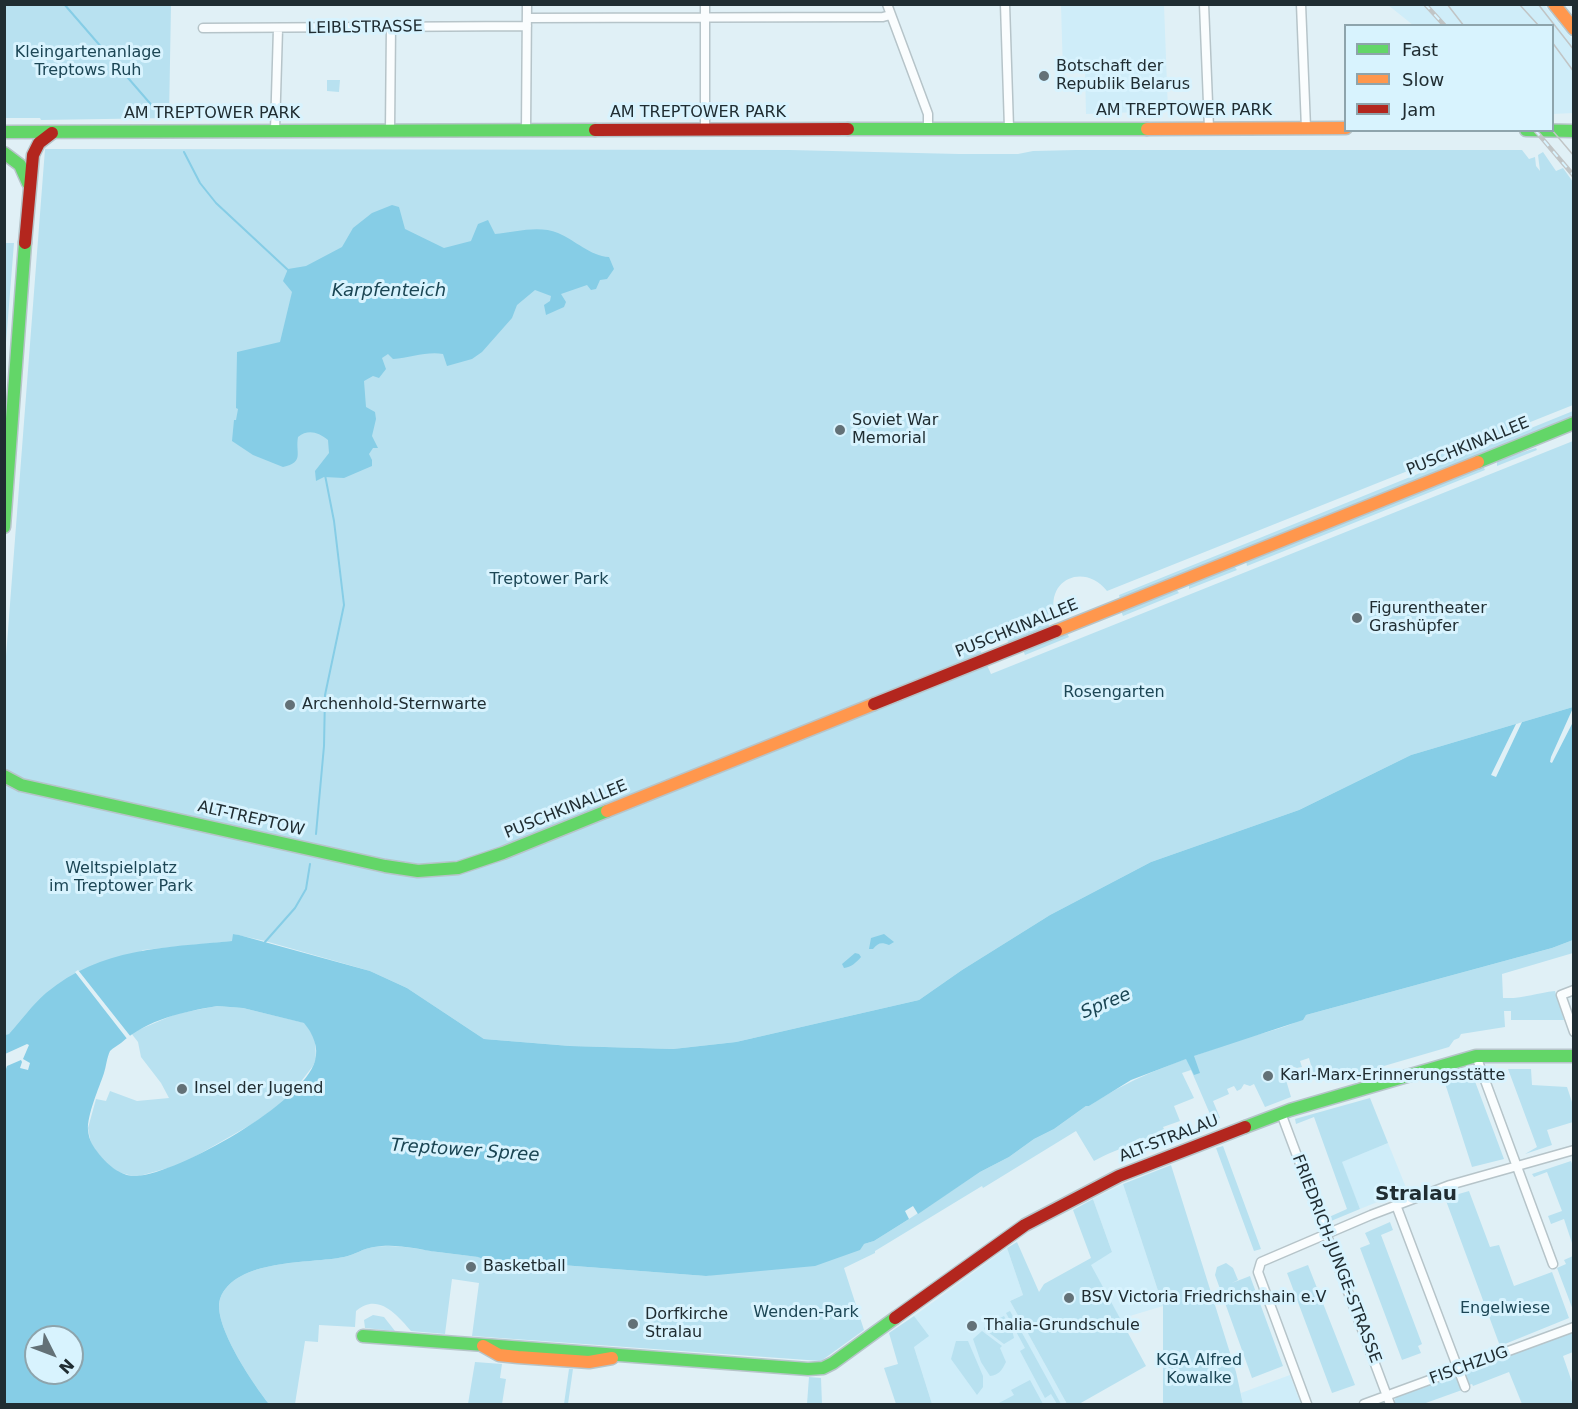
<!DOCTYPE html>
<html>
<head>
<meta charset="utf-8">
<style>
	body { margin:0 }
	#map { position:relative; width:1578px; height:1409px; overflow:hidden; background:#e0f0f6; font-family:"DejaVu Sans",sans-serif }
	canvas { display:block }
	.frame { position:absolute; inset:0; border:6px solid #202d32; pointer-events:none }
	.legend { position:absolute; left:1344px; top:24px; width:210px; height:108px; box-sizing:border-box; background:#d8f3fe; border:2px solid #8ea4ac; margin:0; padding:8px 10px; list-style:none; font-size:18px; color:#202d32 }
	.legend li { display:flex; align-items:center; gap:12px; height:30px }
	.legend b { width:30px; border:2px solid #8ea4ac }
	.north { position:absolute; left:24px; top:1325px; width:60px; height:60px; box-sizing:border-box; background:#d8f3fe; border:2px solid #8ea4ac; border-radius:50%; rotate:132deg; font-size:16px; font-weight:700; line-height:24px; text-align:center; color:#202d32 }
	.north::after { content:''; display:block; margin:auto; width:21px; height:27px; background:#637177; clip-path:polygon(50% 0,100% 100%,50% 72%,0 100%) }
</style>
</head>
<body>
<div id="map">
<canvas width="1578" height="1409"></canvas>
<div class="frame"></div>
<ul class="legend">
<li><b style="height:8px;background:#63d668"></b>Fast</li>
<li><b style="height:8px;background:#ff974d"></b>Slow</li>
<li><b style="height:8px;background:#b3261e"></b>Jam</li>
</ul>
<div class="north">N</div>
</div>
<script>
const c = document.querySelector('canvas').getContext('2d');
c.lineJoin = 'round';
function fill(path, color) { c.fillStyle = color; c.fill(path, 'evenodd'); }
function strokePath(path, color, width, dash) { c.strokeStyle = color; c.lineWidth = width; c.lineCap = dash ? 'butt' : 'round'; c.setLineDash(dash || []); c.stroke(path); }
function drawText(font, color, halo, rows, align = 'center') {
  c.font = font + ' "DejaVu Sans",sans-serif'; c.lineWidth = 6; c.setLineDash([]); c.textBaseline = 'middle'; c.strokeStyle = halo; c.fillStyle = color; for (const [text, x, y, turn = 0] of rows) {
    c.save(); c.translate(x, y); c.rotate((+turn || 0) * Math.PI / 180); c.textAlign = isNaN(turn) ? turn : align; if (halo) c.strokeText(text, 0, 0); c.fillText(text, 0, 0); c.restore();
  }
}
fill(new Path2D(`
	M1061,5H1164L1168,111L1086,114L1085,72L1063,73Z
	M1388,5H1544L1573,40V113L1553,114L1552,26L1413,25Z
	M1388,1143L1407,1190L1360,1209L1341,1162Z
	M1123,1184L1163,1306L1120,1319L1090,1265L1112,1252L1093,1199Z
	M1007,1248L1023,1295L1010,1301L1067,1404H932L914,1347V1316Z
	M1290,1375L1301,1404H1243L1241,1393Z`), '#cfedf9');
fill(new Path2D(`
	M4,5H171L169,118L41,120L40,118H5Z
	M327,80H340L339,92L327,91Z
	M45,149L790,150L959,154H1018L1033,151L1076,150H1522L1529,159L1535,157L1536,166L1540,171L1538,155L1543,152L1556,171L1563,168L1573,182V405L1107,591C1086,564 1048,577 1054,612L978,645L991,674L1573,441V707L1411,755L1299,810L1151,862L1050,915L962,970L919,1000L736,1042L673,1049L570,1046L484,1039L407,988L370,971L265,941L233,934V941L143,950L9,1034L5,1035V669Z
	M5,243H14L5,355L4,243Z
	M1573,411V417L1120,599L1119,595Z
	M1536,448L1537,450L1497,466V460Z
	M1483,466L1485,470L1247,566L1246,561Z
	M1234,566L1237,570L1189,589V584Z
	M1176,589L1179,593L1123,616L1121,611Z
	M1048,623L1050,628L1009,644L1006,638Z
	M1067,633L1069,637L1025,655L1023,650Z
	M1573,940V953L1502,974L1503,998C1523,999 1536,993 1555,991L1564,1020H1511V1011H1504L1505,1027L1461,1034L1459,1038L1454,1040L1449,1047L1329,1082L1321,1078L1315,1080L1309,1058L1300,1061L1302,1067L1297,1068L1291,1066L1288,1071L1284,1073L1291,1097L1265,1107L1254,1084L1250,1086L1244,1084L1241,1089L1237,1091L1234,1086L1227,1089L1229,1094L1213,1101L1220,1118L1213,1121L1191,1070L1182,1073L1194,1098L1174,1106L1180,1121L1163,1127L1164,1129L1157,1132V1133L1148,1135L1147,1138L1142,1140L1140,1138L1136,1140L1135,1142C1119,1150 1108,1153 1094,1161L1076,1131L983,1188L982,1186L875,1251V1253L844,1268L864,1330L821,1361L472,1336L479,1283L452,1279L445,1334L411,1331C397,1315 378,1292 356,1311L355,1327L319,1325L318,1342L305,1341L295,1404H269C254,1385 212,1324 220,1299C235,1258 310,1264 344,1257C354,1255 364,1248 374,1247C395,1244 417,1249 438,1252C451,1254 465,1255 479,1257L483,1259L706,1276L864,1244L874,1241L909,1219L980,1172L1009,1157L1034,1139L1054,1129L1086,1106H1089C1136,1074 1189,1058 1242,1039C1261,1033 1294,1027 1306,1015L1552,948Z
	M217,1006L243,1008L305,1023L315,1039L316,1059L313,1066L299,1084L282,1103L252,1124L182,1164L136,1177L118,1172L104,1161L91,1144L88,1128L96,1099L106,1101L110,1091L137,1101L169,1098L161,1083L141,1057L138,1042L131,1033L176,1014Z
	M1470,1068L1504,1159L1472,1167L1443,1077Z
	M1508,1069H1531L1532,1085L1567,1087L1573,1105V1122L1547,1130L1552,1145L1525,1154L1537,1147Z
	M1370,1098L1388,1143L1342,1162L1360,1209L1331,1221L1329,1217L1347,1209L1314,1117L1296,1124L1295,1119Z
	M1223,1146L1261,1249L1254,1251L1216,1148Z
	M1571,1161L1574,1169L1573,1246L1564,1219L1551,1224L1548,1216L1562,1211L1547,1172L1534,1177L1532,1174Z
	M1171,1165L1236,1372L1243,1404H1163V1306L1123,1184Z
	M1469,1191L1490,1247L1499,1245L1514,1286L1552,1272L1569,1318L1500,1346L1445,1198Z
	M1093,1199L1112,1252L1091,1265L1146,1366L1079,1404H1067L1010,1301L1023,1295L1007,1248L1017,1242L1039,1292L1044,1284L1091,1258L1073,1210Z
	M1390,1222L1393,1230L1381,1235L1422,1344L1418,1346L1421,1353L1402,1360L1360,1248L1370,1244L1365,1233Z
	M1573,1256V1310L1557,1268L1566,1264L1564,1260Z
	M1226,1263L1233,1268L1238,1280L1232,1283L1250,1276L1283,1366L1252,1378L1215,1275L1217,1267Z
	M1308,1265L1355,1385L1332,1393L1287,1273Z
	M1010,1311L1061,1404H1057L1051,1394L1045,1398L1020,1351L1025,1348L1006,1313Z
	M373,1315L384,1317L395,1331L365,1328L364,1320Z
	M914,1316L929,1336L914,1347L932,1404H896L884,1368L898,1364L889,1333Z
	M1004,1316L1012,1330L1014,1338L1004,1344L984,1329L987,1322L992,1318L994,1321Z
	M982,1331L1002,1346L1000,1348L1006,1362C1002,1370 999,1375 990,1376L981,1362L973,1339Z
	M1571,1333H1573V1352L1563,1356L1573,1385V1404H1522L1509,1372L1473,1386L1472,1384L1467,1386L1464,1375L1469,1370Z
	M956,1341H968L983,1376V1387L977,1395L951,1359Z
	M475,1362L502,1364L500,1378L506,1379L502,1404H468Z
	M569,1369H573L568,1404H564Z
	M1453,1376L1458,1379L1462,1390L1423,1404H1393L1396,1397Z
	M809,1377L821,1378L822,1404H807Z
	M1030,1380L1043,1404H997L1014,1395L1011,1390Z`), '#b8e1f0');
fill(new Path2D(`
	M392,205L399,207L405,229L444,248L471,241L478,224L488,220L495,234C515,232 539,225 558,233C575,240 590,256 609,257L614,269L607,279L600,280L596,289L591,290L587,285L561,294L566,302L564,307L546,315L544,305L550,301L551,296L535,290L517,305L512,318L482,352L472,359L447,366L443,354C427,351 410,358 393,359L388,354L382,358L386,369L379,378L373,376L364,381L366,407L375,412L376,419L372,436L378,448H373L369,454L372,460V466L344,478L324,477L316,481L315,471L329,453L328,440C318,432 308,429 298,437C295,453 305,462 283,467L253,455L232,441L234,420H236L238,409L236,408L237,352L280,342L292,292L283,281L288,269L306,266L342,247L353,228L372,213Z
	M1573,707V940L1552,948L1306,1015L1303,1020L1194,1056L1200,1073L1194,1075L1186,1059L1131,1080L1089,1106H1086L1054,1129L1034,1139L1009,1157L980,1172L918,1214L913,1206L905,1211L909,1219L874,1241L864,1244L860,1250L815,1266L706,1276L483,1259L478,1257C465,1255 451,1254 438,1252C417,1249 395,1243 374,1247C364,1248 354,1255 344,1257C310,1264 235,1258 220,1299C212,1324 254,1385 269,1404H5V1035L9,1034C21,1021 32,1005 46,993C102,947 163,948 232,941L233,934L239,935L370,971L407,988L484,1039L570,1046L673,1049L736,1042L919,1000L962,970L1050,915L1151,862L1299,810L1411,755ZM217,1006L243,1008L304,1023C313,1034 319,1047 315,1061C303,1103 179,1173 137,1176C121,1177 108,1165 99,1154C93,1146 89,1141 88,1130C87,1115 99,1088 104,1073C106,1067 107,1057 110,1051C113,1048 118,1045 121,1043C148,1019 183,1012 217,1006ZM36,1337H72V1373H36Z
	M884,934L894,942L889,945C881,942 878,943 873,949H869L871,938Z
	M855,953L859,954L861,957C856,963 851,967 844,968L842,964Z`), '#86cde6');
fill(new Path2D(`
	M1573,708V722L1552,763L1550,762L1551,757Z
	M1522,722L1496,777L1491,775L1516,724Z
	M78,970L131,1037L128,1040L75,972Z
	M27,1044L29,1045L23,1059L30,1063L28,1070L20,1068L22,1062L21,1060L7,1066L5,1072V1054Z`), '#e0f0f6');
strokePath(new Path2D(`
	M64,4L161,116
	M184,152L200,183L216,203L288,270
	M316,834L324,746L325,695L344,605L334,521L325,475
	M265,942L295,908L306,889L310,864`), '#86cde6', 2);
const street = new Path2D(`
	M705,4V129
	M887,4L928,114V128
	M1005,4L1009,128
	M1204,4L1209,128
	M1301,4L1306,128
	M527,18L883,17L890,15
	M203,28L527,26
	M275,130L278,29
	M390,130L391,26
	M526,130L527,4
	M1574,990L1561,995L1574,1032
	M1476,1056L1553,1264
	M1281,1113L1390,1404
	M1396,1205L1465,1387
	M1307,1404L1258,1272L1261,1262L1371,1215L1450,1185L1574,1150
	M1364,1404L1574,1327`);
const fast = new Path2D(`
	M848,129H1147
	M1526,130L1574,131
	M4,132L595,130
	M4,153L20,165L28,183
	M1478,462L1574,423
	M4,527L25,243
	M4,776L21,785L385,866L418,871L458,868L503,853L607,811
	M1245,1127L1290,1110L1476,1056H1574
	M363,1336L808,1369L823,1368L833,1363L895,1318`);
const slow = new Path2D(`
	M1554,4L1574,29
	M1147,129L1346,128
	M1056,631L1478,462
	M607,811L874,704
	M483,1346L499,1355L518,1357L589,1362L612,1358`);
const jam = new Path2D(`
	M595,130L848,129
	M25,243L33,155L39,143L52,133
	M874,704L1056,631
	M895,1318L1025,1225L1119,1176L1245,1127`);
strokePath(street, '#b6c4c9', 11);
strokePath(fast, '#b6c4c9', 15);
strokePath(slow, '#b6c4c9', 15);
strokePath(jam, '#b6c4c9', 15);
strokePath(street, '#fafdfe', 8);
strokePath(fast, '#63d668', 12);
strokePath(slow, '#ff974d', 12);
strokePath(jam, '#b3261e', 12);
strokePath(new Path2D(`
	M1447,4L1464,26
	M1519,4L1539,26
	M1538,4L1574,50
	M1552,42L1574,72
	M1552,130L1574,156`), '#c1c5c6', 1.5);
const rail = new Path2D(`
	M1425,4L1445,26
	M1535,130L1574,176`);
strokePath(rail, '#c1c5c6', 4.5);
strokePath(rail, '#d8f3fe', 2, [7]);
for (const [x, y, r, color] of [
	[1044,76,6,"#637177"],
	[840,430,6,"#637177"],
	[1357,618,6,"#637177"],
	[290,705,6,"#637177"],
	[1268,1076,6,"#637177"],
	[182,1089,6,"#637177"],
	[471,1267,6,"#637177"],
	[1069,1298,6,"#637177"],
	[633,1324,6,"#637177"],
	[972,1326,6,"#637177"]
]) { const dot = new Path2D(); dot.arc(x, y, r, 0, 2 * Math.PI); c.fillStyle = color; c.fill(dot); strokePath(dot, '#d8f3fe', 2); }
drawText('16px', '#202d32', '#d8f3fe', [
	["LEIBLSTRASSE",365,28,-1],
	["AM TREPTOWER PARK",1184,111],
	["AM TREPTOWER PARK",698,113],
	["AM TREPTOWER PARK",212,114],
	["PUSCHKINALLEE",1468,447,-22],
	["PUSCHKINALLEE",1017,629,-22],
	["PUSCHKINALLEE",566,810,-22],
	["ALT-TREPTOW",251,819,13],
	["ALT-STRALAU",1169,1139,-21],
	["FRIEDRICH-JUNGE-STRASSE",1336,1259,69],
	["FISCHZUG",1469,1366,-20]
]);
drawText('16px', '#1c4655', '#d8f3fe', [
	["Kleingartenanlage",88,53],
	["Treptows Ruh",88,71],
	["Treptower Park",549,580],
	["Rosengarten",1114,693],
	["Weltspielplatz",121,869],
	["im Treptower Park",121,887],
	["Engelwiese",1505,1309],
	["Wenden-Park",806,1313],
	["KGA Alfred",1199,1361],
	["Kowalke",1199,1379]
]);
drawText('16px', '#202d32', '#d8f3fe', [
	["Botschaft der",1056,67],
	["Republik Belarus",1056,85],
	["Soviet War",852,421],
	["Memorial",852,439],
	["Figurentheater",1369,609],
	["Grashüpfer",1369,627],
	["Archenhold-Sternwarte",302,705],
	["Karl-Marx-Erinnerungsstätte",1280,1076],
	["Insel der Jugend",194,1089],
	["Basketball",483,1267],
	["BSV Victoria Friedrichshain e.V",1081,1298],
	["Dorfkirche",645,1315],
	["Stralau",645,1333],
	["Thalia-Grundschule",984,1326]
], 'left');
drawText('italic 18px', '#1a4553', '#d8f3fe', [
	["Karpfenteich",389,291],
	["Spree",1106,1004,-23],
	["Treptower Spree",465,1151,4]
]);
drawText('bold 20px', '#202d32', '#d8f3fe', [
	["Stralau",1416,1195]
]);
</script>
</body>
</html>
